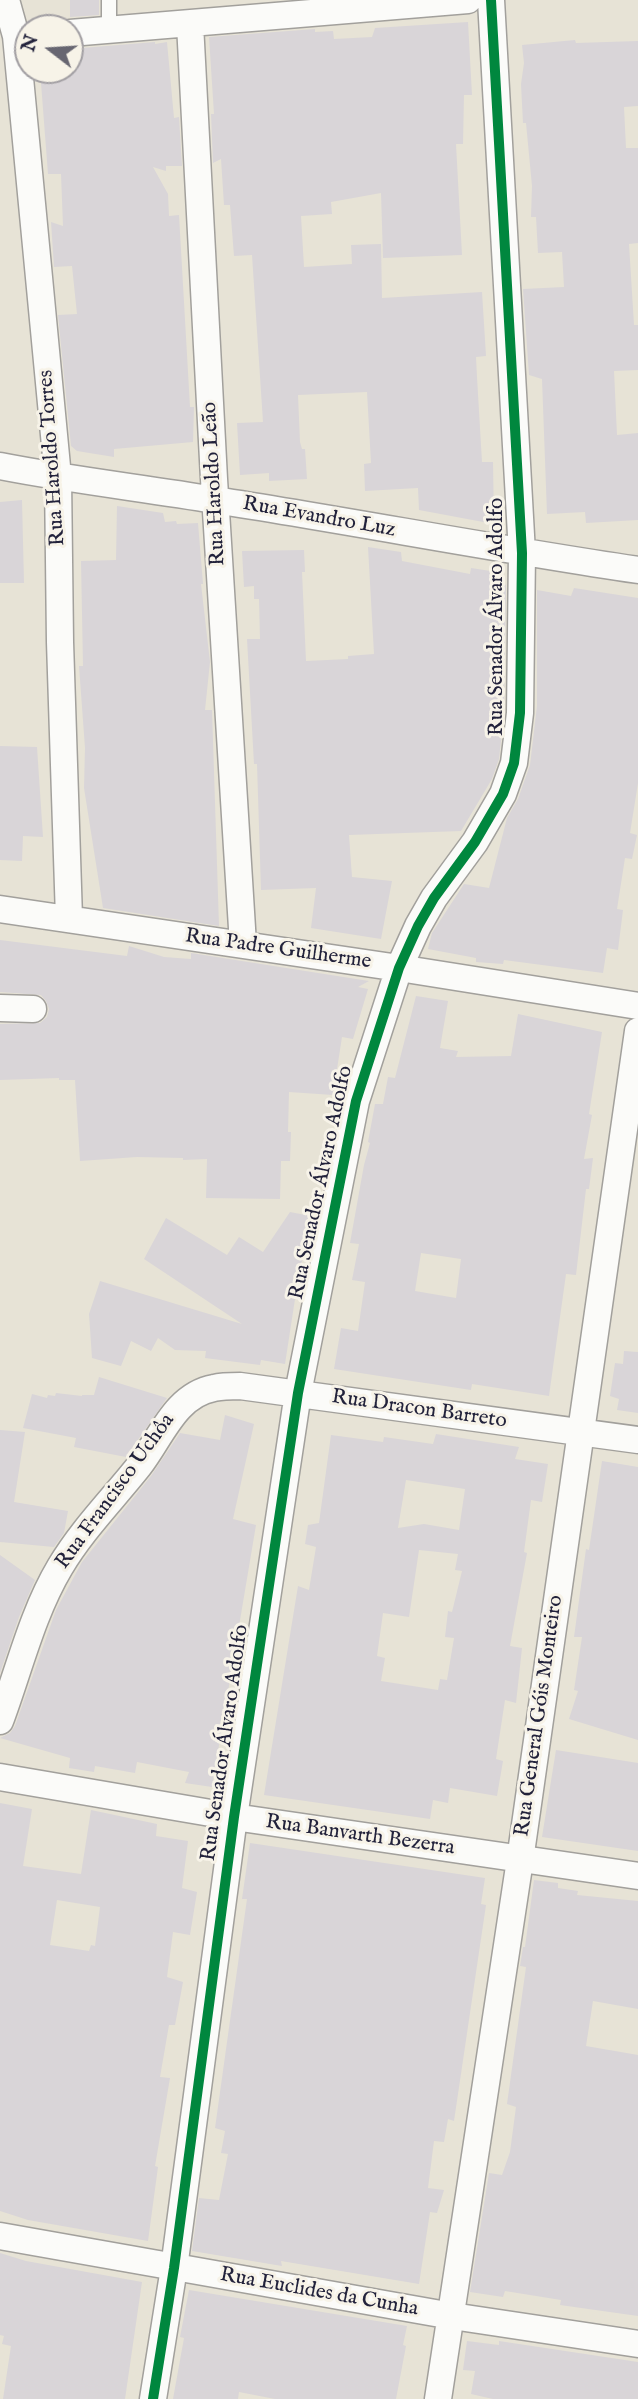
<!DOCTYPE html>
<html>
<head>
<meta charset="utf-8">
<style>
	body { margin:0 }
	#map { position:relative; width:638px; height:2399px; overflow:hidden; background:#e7e3d6; font-family:"IM FELL English",serif }
	canvas { display:block }
	.north { position:absolute; left:14px; top:14px; width:70px; height:70px; box-sizing:border-box; background:#f7f3e8; border:2px solid #a29fa3; border-radius:50%; rotate:287deg; font-size:19px; font-weight:700; line-height:28px; text-align:center; color:#22223b }
	.north::after { content:''; display:block; margin:auto; width:24px; height:32px; background:#676671; clip-path:polygon(50% 0,100% 100%,50% 72%,0 100%) }
</style>
</head>
<body>
<div id="map">
<canvas width="638" height="2399"></canvas>
<div class="north">N</div>
</div>
<script>
const c = document.querySelector('canvas').getContext('2d');
c.lineJoin = 'round';
function fill(path, color) { c.fillStyle = color; c.fill(path, 'evenodd'); }
function strokePath(path, color, width, dash) { c.strokeStyle = color; c.lineWidth = width; c.lineCap = dash ? 'butt' : 'round'; c.setLineDash(dash || []); c.stroke(path); }
function drawText(font, color, halo, rows, align = 'center') {
  c.font = font + ' "IM FELL English",serif'; c.lineWidth = 6; c.setLineDash([]); c.textBaseline = 'middle'; c.strokeStyle = halo; c.fillStyle = color; for (const [text, x, y, turn = 0] of rows) {
    c.save(); c.translate(x, y); c.rotate((+turn || 0) * Math.PI / 180); c.textAlign = isNaN(turn) ? turn : align; if (halo) c.strokeText(text, 0, 0); c.fillText(text, 0, 0); c.restore();
  }
}
fill(new Path2D(`
	M70,0H99V15L70,17Z
	M468,22L472,95H464L463,144H456L462,255L383,258L381,193L331,202L332,214L301,216L304,267L352,264L351,245L381,244L382,298L482,292L486,356L476,357L477,377L482,462H493L494,524L419,510L418,488L365,491L364,464L371,463L367,392L298,395L300,442L302,449H305L307,479L269,481V473L240,475L237,423L263,422L252,255L234,256L230,205H224L221,159L213,163L211,114H214L209,37L315,29V32L333,31L334,39L372,37L375,28Z
	M575,40L576,43L638,41V106L624,107L626,148H638V243L629,244L634,325H638V370L614,371L617,435L638,433V520L586,523L585,512L547,514L542,379L529,375L523,289L564,287L562,252L538,253L536,217H531L532,186L526,123H523L521,84L524,63L522,45Z
	M155,42V44L167,42L174,118L179,117L182,166H166V171L153,167L168,194L169,216L179,215L190,407H194L193,442L114,449V457L77,451L71,446L58,315L77,314L72,266L54,267L51,222L63,226L61,174H48L40,70H70V49Z
	M22,500L24,583H0V502Z
	M117,506L163,513L165,522L176,521L177,524L198,523L203,584H201L210,662L205,710H212L219,926L103,908L84,788L85,748L79,666H83L81,561L116,560Z
	M368,547L401,552L402,561L470,574L471,568L497,572V583L506,585L504,712L499,759L492,779L461,831L349,835L352,877L392,881L381,939L311,928L316,888L261,890L257,764H254L247,639H260L259,599H254V586L244,587L242,551L304,550L305,572H302L306,661L348,659V656L374,654Z
	M574,588L638,598V783L630,833L637,835L632,859L625,858L617,909L623,910L618,950L607,948L603,973L504,960L503,964L476,962V958L428,949L432,933L464,884L489,888L507,818L518,799L530,765L537,706V590L571,596Z
	M0,746L37,747L43,837L23,836L22,861L0,860Z
	M0,940L127,956L129,946L164,957L191,959V953L369,981L358,987L368,989L353,1039L342,1037L333,1095L289,1092L288,1132H291L290,1161H281L280,1199L206,1198L207,1159L183,1160V1158L137,1157L80,1161L75,1080H59V1078L0,1080V1024L40,1023L47,1017L49,1009L46,1001L41,995L0,992Z
	M416,996L448,1001L440,1048L458,1051L456,1057L511,1056L518,1014L602,1032L589,1114L592,1115L584,1159L593,1158L589,1189H586L576,1275L566,1274L549,1396L472,1384L471,1390L334,1369L341,1328L358,1331L365,1282L352,1280L359,1244L350,1243L364,1165L370,1143L368,1142L375,1104H383L388,1077L395,1078ZM421,1253L461,1259L456,1298L415,1291Z
	M290,1212L311,1216L297,1286L285,1364L261,1360L260,1365L205,1358L206,1351L175,1350L158,1338L151,1351L131,1341L121,1366L92,1358L89,1314L100,1281L242,1324L144,1259L166,1218L227,1255L239,1237L263,1252Z
	M624,1351L638,1352V1413L617,1410L619,1399L610,1396L615,1363L623,1364Z
	M99,1377L167,1398L126,1457L74,1447L76,1438L23,1428L32,1394L47,1398L48,1395L55,1396L56,1393L82,1396V1395H94Z
	M225,1415L254,1424L233,1519L256,1525L212,1787L185,1783L189,1772L137,1762L135,1773L95,1766L94,1772L69,1768L70,1758L0,1738L10,1733L15,1726L56,1610L82,1562L151,1476L180,1433L220,1440Z
	M0,1430L25,1432L14,1502L68,1511L64,1533L54,1547L0,1542Z
	M436,1434L519,1447L515,1459L548,1464L542,1502L531,1500L524,1552L527,1553L510,1646L522,1648L516,1703L505,1700L496,1759L503,1761L497,1796L450,1788L448,1803L433,1800L430,1819L264,1795L298,1586L309,1590L316,1547L305,1544L308,1525L319,1523L331,1435L383,1442L384,1437L433,1444ZM406,1480L465,1489L459,1530L424,1524L398,1528ZM419,1550L458,1554L455,1570L462,1571L452,1612L448,1611L445,1637L454,1638L447,1680L440,1679L438,1690L381,1681L385,1658L377,1656L383,1613L409,1617Z
	M602,1461L638,1467V1740L569,1719L578,1691L574,1690L582,1637H574L586,1549L589,1550Z
	M0,1555L35,1580L19,1617L0,1673Z
	M556,1750L638,1763V1851L542,1837Z
	M0,1803L32,1809L23,1866L81,1874L91,1810L157,1824L156,1836L188,1841L182,1888L197,1892L190,1935L173,1932L167,1977L183,1982L175,2025H169L160,2077L170,2078L155,2166L158,2167L148,2241L28,2220L0,2211ZM57,1900L100,1907L95,1946L91,1945L89,1951L50,1945Z
	M250,1843L485,1878L481,1904L486,1905L454,2121L448,2119L444,2142L434,2141L428,2188L444,2190L437,2213L430,2212L419,2284L281,2261L282,2266L192,2251L199,2198L219,2200L228,2154L221,2153L225,2131L215,2128L247,1899H242Z
	M534,1880L558,1883V1888L578,1891L577,1895L638,1901V2009L593,2001L586,2046L638,2055V2316L560,2305L561,2300L505,2291L503,2297L470,2292L489,2173L502,2175L510,2152L516,2107L507,2104L526,1967L520,1966L523,1947H525Z
	M0,2253L26,2261L142,2282L125,2399H3L11,2346L2,2344L4,2336L0,2335Z
	M189,2290L407,2326L403,2345L406,2346L396,2399H275L239,2392L238,2399H173L184,2338L180,2337Z
	M467,2341L499,2345V2341L638,2362V2399H493L471,2394L475,2371L463,2370Z`), '#d9d5d8');
const service = new Path2D(`
	M109,31V0`);
const minor = new Path2D(`
	M6,0L16,36L58,477L60,642L69,918
	M190,24L214,479L243,944
	M70,33L468,0
	M0,466C71,480 143,488 215,500C356,522 496,549 638,570
	M0,909L399,968L638,1006
	M0,1008L33,1009
	M0,1721C19,1670 32,1614 60,1567C82,1530 112,1500 139,1466C161,1438 175,1395 214,1388C222,1386 232,1386 240,1386L638,1440
	M0,1777L234,1817L638,1876
	M0,2236L452,2316L638,2344
	M153,2399L174,2268L234,1817L298,1393L356,1101L399,968L418,926L434,898L475,842L503,794L514,763L520,713L522,553L491,0
	M438,2399L520,1860L638,1031`);
strokePath(service, '#a2a09c', 17);
strokePath(minor, '#a2a09c', 29);
strokePath(service, '#fbfbf9', 14);
strokePath(minor, '#fbfbf9', 26);
strokePath(new Path2D(`
	M153,2399L174,2268L234,1817L298,1393L356,1101L399,968L418,926L434,898L475,842L503,794L514,763L520,713L522,553L491,0`), '#00873e', 10);
drawText('21px', '#22223b', '#f7f3e8', [
	["Rua Haroldo Torres",53,458,-94],
	["Rua Haroldo Leão",215,484,-93],
	["Rua Evandro Luz",319,518,10],
	["Rua Senador Álvaro Adolfo",498,617,-90],
	["Rua Padre Guilherme",278,950,8],
	["Rua Senador Álvaro Adolfo",322,1183,-78],
	["Rua Dracon Barreto",419,1410,8],
	["Rua Francisco Uchôa",116,1492,-54],
	["Rua General Góis Monteiro",540,1716,-82],
	["Rua Senador Álvaro Adolfo",226,1743,-82],
	["Rua Banvarth Bezerra",360,1836,8],
	["Rua Euclides da Cunha",319,2293,10]
]);
</script>
</body>
</html>
